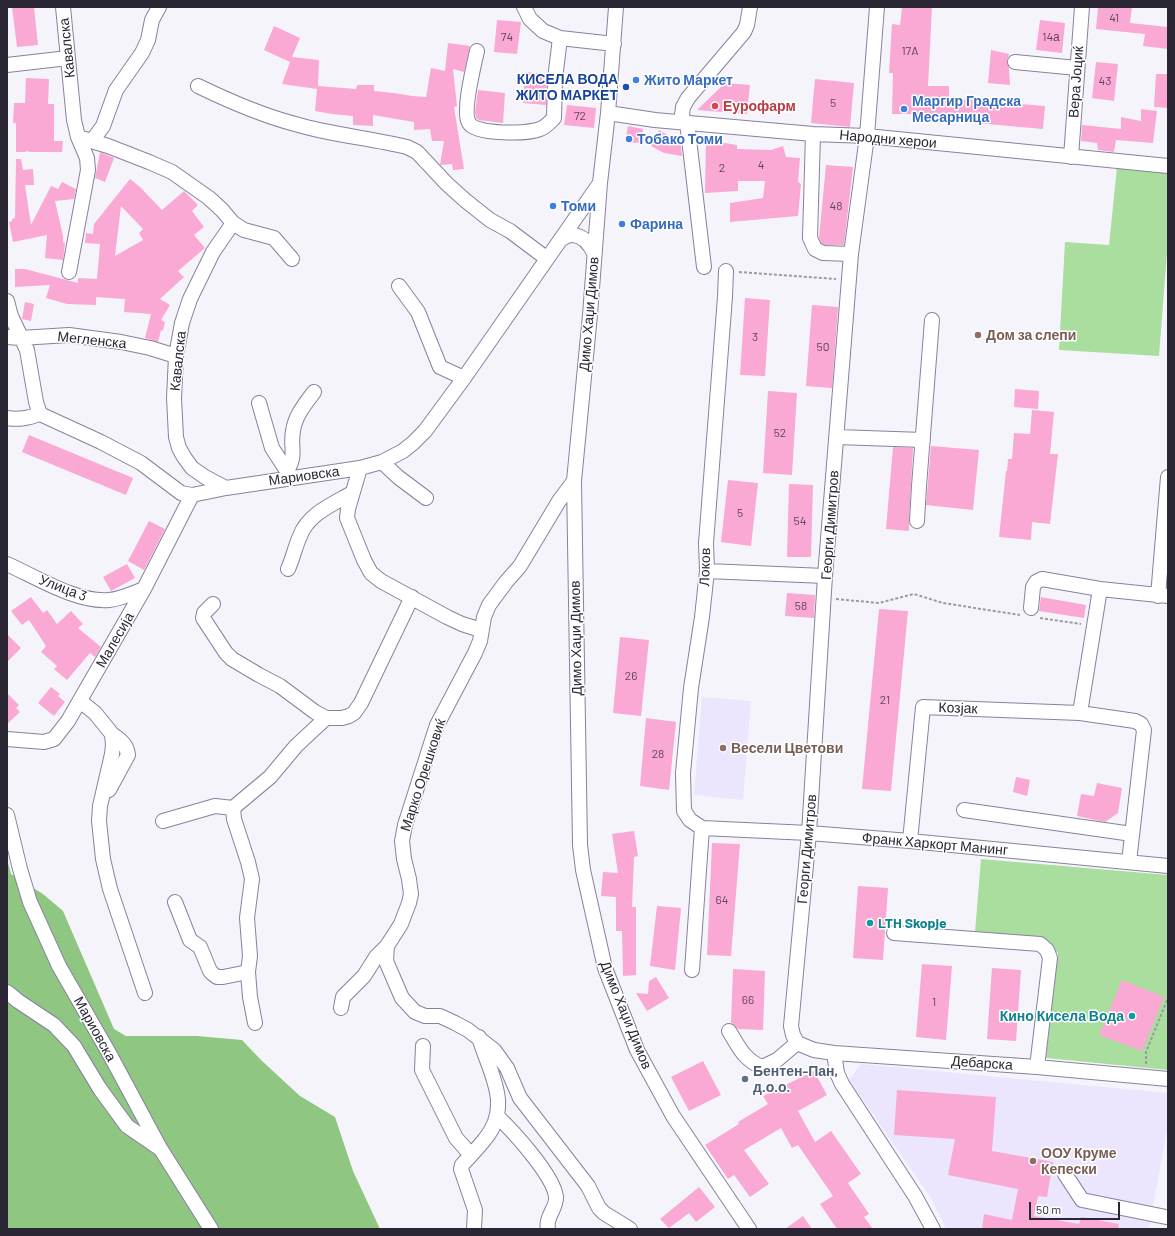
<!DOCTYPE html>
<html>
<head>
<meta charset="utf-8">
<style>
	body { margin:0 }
	#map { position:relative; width:1175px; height:1236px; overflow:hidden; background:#f6f4fb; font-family:Barlow,sans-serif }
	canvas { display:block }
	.frame { position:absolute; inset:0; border:8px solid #2a2633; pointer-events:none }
	.scale { position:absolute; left:1029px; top:1202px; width:91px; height:18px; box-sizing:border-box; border:2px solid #2a2633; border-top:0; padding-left:5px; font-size:12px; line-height:14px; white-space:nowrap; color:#2a2633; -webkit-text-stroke:3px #fff; paint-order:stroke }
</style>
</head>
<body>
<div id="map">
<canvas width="1175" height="1236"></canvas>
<div class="frame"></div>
<div class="scale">50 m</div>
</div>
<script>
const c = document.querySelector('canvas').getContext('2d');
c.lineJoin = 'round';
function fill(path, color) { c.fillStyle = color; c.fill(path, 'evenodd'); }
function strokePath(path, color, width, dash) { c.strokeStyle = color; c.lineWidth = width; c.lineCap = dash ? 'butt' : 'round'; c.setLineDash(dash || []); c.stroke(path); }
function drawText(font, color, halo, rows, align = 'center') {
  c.font = font + ' Barlow,sans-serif'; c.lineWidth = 3; c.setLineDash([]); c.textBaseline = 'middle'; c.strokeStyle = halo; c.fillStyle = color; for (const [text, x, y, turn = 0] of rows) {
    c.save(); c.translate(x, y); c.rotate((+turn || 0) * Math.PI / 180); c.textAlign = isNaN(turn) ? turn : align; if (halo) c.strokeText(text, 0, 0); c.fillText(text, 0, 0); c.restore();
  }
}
fill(new Path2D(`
	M702,697L751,701L743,800L694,795Z
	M861,1064L1168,1093V1124L1149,1229H946L931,1198L849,1080Z`), '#ebe5fe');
fill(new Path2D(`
	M1117,167L1168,171V240L1159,356L1059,350L1065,242L1109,245Z
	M981,859L1168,875V1070L1046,1058L1058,953L1042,937L975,932Z`), '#a9de9e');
fill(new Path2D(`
	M7,859L11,874L43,894L63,911L114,1029L126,1036H197L242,1040L261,1060L300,1096L335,1117L353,1171L380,1229H7Z`), '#8ec682');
fill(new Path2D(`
	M12,7H34L38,45L17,47Z
	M902,7H932L928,86H949V98L1045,106L1043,129L953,121L954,114H892L893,73H889L892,24L900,25Z
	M1098,7H1132L1130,23L1168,27V49L1143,46L1145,34L1096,29Z
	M497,20L521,22L517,54L494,52Z
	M1040,20L1065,23L1062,53L1036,50Z
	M274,26L300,38L292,57L319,60L318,86L356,89L357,85H374V91L394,93L412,96L426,97L431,68L445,71L448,43L470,46L464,72L453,69L457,106L454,107L464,169L453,170L452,164L440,165L444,141H432L430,129L414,130V122L373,115V126L353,125V116L332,114L315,111L317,89L282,84L290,62L264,50Z
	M991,50L1009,54L1007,62L1009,68L1010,85L988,83Z
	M1096,62L1118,64L1114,101L1092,98Z
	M525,72L547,74L546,105L523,103Z
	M1156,74H1168V108L1154,107Z
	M26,78L49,79L48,104H54V141H63L62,152H30L26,151V152H16V123H13L14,103H25Z
	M815,79L854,83L850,127L811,123Z
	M725,83L750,85L747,114L697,110Z
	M478,90L505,93L503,123L479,120L476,118L475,112Z
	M567,105L596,108L594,128L564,125Z
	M1141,109L1157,111L1153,143L1116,140L1114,152L1098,150L1097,143L1081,141L1082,125L1121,129V117L1141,121Z
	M628,126L643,129L642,143L625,142Z
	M659,130L673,138H680L682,156L664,153L651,146Z
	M706,140L737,145V149L771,150L783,146L786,157L800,158L798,182L801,184L798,216L730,222V203L763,198L765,181H738V191L705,193Z
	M100,152L114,158L105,182L95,178Z
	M16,159H21L23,170L33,169L34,185H25L31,225L51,186L58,189L62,182L76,189L74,199L55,201L63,236V242L65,243L63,260L45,258L47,235L13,242L9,222L12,221V219L15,218Z
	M826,165L853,167L844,245H825L821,243L819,238Z
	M130,179L140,187L162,210L184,191L198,205L192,211L204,227L194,235L205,248L178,271L184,277L160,299L170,305L161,320L165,322L163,331L161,330L158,342L145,338L151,314L124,312L125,299L96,297V305L67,304L46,298L50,285L15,287V269H25L78,283V278L97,279L100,244L85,243L86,233L93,234L94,224ZM121,206L143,229L139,233L143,240L115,256Z
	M745,298L770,300L765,376L740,375Z
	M25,302L34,304L31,321L22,319Z
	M812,305L838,307L832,388L806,386Z
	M1015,389L1039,391L1038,409L1014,407Z
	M768,391L797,393L792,475L763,473Z
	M1032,410L1054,412L1050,454H1058L1050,524L1032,522L1031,540L999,537L1006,471H1007L1008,459H1012L1014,433L1030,434Z
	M29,435L133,478L126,495L22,452Z
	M931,446L979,450L973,510L926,505Z
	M893,447L913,448L909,521V531L886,529Z
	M728,480L758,483L751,546L721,542Z
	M789,484L813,485L811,557H787Z
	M149,521L165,529L144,570L128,561Z
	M127,564L135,578L111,591L103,577Z
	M787,593L815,595L814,618L785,616Z
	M31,597L43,613L47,610L57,624L71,611L83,624L78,628L101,647L95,657L90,653L67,680L54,669L57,666L41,652L46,646L29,620L22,625L11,611Z
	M1041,597L1086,605L1084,618L1039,611Z
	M879,609L908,611L891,791L862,789Z
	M7,634L21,648L7,662Z
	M620,637L649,640L641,716L613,713Z
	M51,687L60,694L58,696L65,702L54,716L38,703Z
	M7,693L19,705L16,708L20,712L7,724Z
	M646,718L676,722L669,790L640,786Z
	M1016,777L1030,780L1027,796L1013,792Z
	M1097,783L1122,788L1118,813L1105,822L1077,816L1081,794L1094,796Z
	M634,831L638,856L634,857L632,907H636V975L623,976L622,931H616V897L601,896L603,872L618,873L612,834Z
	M712,843L740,844L731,956L707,955Z
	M858,886L888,888L883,960L853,958Z
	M657,906L681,908L675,970L650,966Z
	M922,964L952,966L946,1040L916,1037Z
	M992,968L1021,970L1016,1041L987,1039Z
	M733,969L765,971L763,1030L738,1029L733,1024L731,1023Z
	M656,977L669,998L647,1011L636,993L648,994L649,981Z
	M1122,980L1164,997L1142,1051L1099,1035Z
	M703,1061L721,1095L689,1111L671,1077Z
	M814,1071L827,1095L798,1111L815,1142L831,1131L861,1174L848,1183L869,1214L864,1217L873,1229H837L820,1204L833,1196L798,1145L792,1148L781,1128L744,1150L769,1184L750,1197L734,1175L728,1179L705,1145L739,1124L738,1122L768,1104L763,1096Z
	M897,1090L996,1097L992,1151L1053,1162L1047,1197L1038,1196L1034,1216L1079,1224L1078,1229H982L984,1214L1012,1220L1018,1189L948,1175L955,1139L894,1135Z
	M699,1187L715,1207L696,1222L689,1213L669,1228L660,1219Z
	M803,1216L812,1229H785Z
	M1081,1217L1119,1224L1118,1229H1078Z`), '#faa8d4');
const minor = new Path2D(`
	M63,7L74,120L78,137L87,158L88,170L69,272
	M524,7L530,19L543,31L560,38L614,44
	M616,7L608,113L600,183L590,315L574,481L580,845L583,870L605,968L637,1050L673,1116L749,1229
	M477,51C474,65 462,112 469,123C476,135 528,134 540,129C546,127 550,122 554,118L555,79L560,38
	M1015,62L1077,68
	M7,65L68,58
	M198,86C229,101 261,115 295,124C332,135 370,138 407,147L417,152L447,184L466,201L490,220L510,231L546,258
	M608,113L655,120L813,134L867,136L1168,166
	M681,122L683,107L688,98L744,32L747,25L750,7
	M687,122L704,267
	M813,134L810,238L815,249L823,253L851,254
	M78,137L108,146L149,162L172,172L209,198L222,210L233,223L244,230L274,238L292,259
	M92,141L103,126L116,90L142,53L148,40L152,20L159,7
	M1071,157L1082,7
	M560,240C563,238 568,235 572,235C584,235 590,245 594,253
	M399,286L418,312L440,367L464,378
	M7,301L11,316L27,350L36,402L40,414L101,442L141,463L181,493L192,495L226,488L360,468L382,462L403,451L413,443L425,431L464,378L600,183
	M7,337L20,338L69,335L121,342L150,348L176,356
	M259,403L272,448L287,471L290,478
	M7,418C19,420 28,418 40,414
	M837,437L923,440
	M382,462L398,477L426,498
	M360,468L348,509L347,518L364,560L371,573L381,581L447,617L462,624L481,630
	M287,471C297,454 290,448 293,431C295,416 305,404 314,392
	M574,481L559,501L520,566L506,582L489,605L484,617L480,641L475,653L437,725L405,825L402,841L404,859L409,879L411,894L409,903L401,924L387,946L386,961L402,998L415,1012L425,1016H440L455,1023L468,1030L494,1050L507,1068L520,1098L588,1186L599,1208L604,1213L630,1229
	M226,488L205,477L192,468L184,457L179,448L176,437L174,398L176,356L182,323L190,299L213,252L233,223
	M917,521L919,486L932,320
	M7,564C36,577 77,603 109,600C121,599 133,593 144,589
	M288,569C293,558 295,547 300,536C308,514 333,504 352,493
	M707,571L825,576
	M1158,596L1168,477
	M213,604L204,613L203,618L226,653L232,659L259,675L280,686L315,712L326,718H342L349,716L354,713L361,703L412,597
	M1031,608L1033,587L1036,582L1042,579L1100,589L1168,596
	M80,701L95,713L112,734L113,745L112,754L100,806L99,821L103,859L110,889L145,993
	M1080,713L1100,589
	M7,739L44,742L54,739L68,721L144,589L192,495
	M109,790L128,755C127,744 120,740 112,734
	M233,808L234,819L248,862L252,879L247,918L250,956L248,972L250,997L255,1023
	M964,810L1132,834
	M7,815L20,869L30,902L59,966L109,1053L160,1148L211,1229
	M163,821L215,806L233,808L270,777L296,746L326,718
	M702,828L690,820L684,811L683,773L691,688L702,617L707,571L706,543L725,297L726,271
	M702,828L809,833L910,841L1168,866
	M910,841L923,707L1080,713L1135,721L1141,724L1144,730L1129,862
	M175,902L190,940L200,947L210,971L213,974L217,977H223L248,972
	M894,933L1040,944L1047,950L1050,958L1037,1067
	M692,970L702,828
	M7,992L18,1001L54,1025L74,1046L100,1089L127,1126L159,1148
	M341,1008L343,997L364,976L376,957L387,946
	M729,1031C739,1047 744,1060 762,1067L777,1060L797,1043
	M797,1043L793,1035L791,1026L809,833L825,576L851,254L867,136L877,7
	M797,1043L814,1050L834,1053L1037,1067L1168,1079
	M423,1046L422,1070L456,1138L471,1155
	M834,1053L837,1073L842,1084L915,1196L933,1229
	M497,1116C513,1131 554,1176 556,1197C557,1208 545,1217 548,1229
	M1065,1174L1082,1200L1166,1217
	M474,1229L475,1210L461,1169L462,1165C470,1156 478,1148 485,1139C513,1105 489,1072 479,1037`);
strokePath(minor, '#88809f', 16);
strokePath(new Path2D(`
	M739,272L836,279
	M836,599L879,603L914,594L943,603L1020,615
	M1040,618L1081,624
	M1146,1064V1052L1168,998`), '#9c99a3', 2, [3, 2]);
strokePath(minor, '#fff', 14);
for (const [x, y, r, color] of [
	[636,80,4,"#3f7fe0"],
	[626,87,4,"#1a4fb4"],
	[715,106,4,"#e0444e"],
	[904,109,4,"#3f7fe0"],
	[629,139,4,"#3f7fe0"],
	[553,206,4,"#3f7fe0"],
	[622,224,4,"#3f7fe0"],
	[978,335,4,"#8d6e63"],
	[723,748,4,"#8d6e63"],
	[870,923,4,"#0f9aa8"],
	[1132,1016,4,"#0f9aa8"],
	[745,1079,4,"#5c6f8a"],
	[1033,1161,4,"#8d6e63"]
]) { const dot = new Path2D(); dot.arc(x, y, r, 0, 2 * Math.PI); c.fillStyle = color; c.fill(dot); strokePath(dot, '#fff', 1.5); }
drawText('12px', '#5e465b', null, [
	["41",1114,18],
	["74",507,37],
	["14а",1051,37],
	["17A",910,51],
	["43",1105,81],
	["5",833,103],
	["72",580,116],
	["4",761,165],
	["2",722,168],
	["48",836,206],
	["3",755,337],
	["50",823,347],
	["52",780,433],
	["5",740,513],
	["54",800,521],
	["58",801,606],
	["26",631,676],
	["21",885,700],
	["28",658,754],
	["64",722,900],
	["66",748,1000],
	["1",934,1002]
]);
drawText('14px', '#2a2633', '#fff', [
	["Кавалска",67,48,-96],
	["Вера Јоциќ",1076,82,-86],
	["Народни херои",888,139,5],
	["Димо Хаџи Димов",589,314,-85],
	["Мегленска",92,340,6],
	["Кавалска",178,361,-84],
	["Мариовска",304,476,-8],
	["Георги Димитров",830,525,-86],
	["Локов",705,567,-88],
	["Улица 3",63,588,21],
	["Димо Хаџи Димов",576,638,-91],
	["Малесија",115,640,-60],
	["Козјак",958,708,2],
	["Марко Орешковиќ",423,775,-72],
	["Франк Харкорт Манинг",935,844,5],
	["Георги Димитров",807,849,-85],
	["Димо Хаџи Димов",626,1015,68],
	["Мариовска",95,1029,61],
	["Дебарска",982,1063,4]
]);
drawText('bold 14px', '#164399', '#fff', [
	["КИСЕЛА ВОДА",618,79],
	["ЖИТО МАРКЕТ",618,95]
], 'right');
drawText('bold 14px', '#366cbe', '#fff', [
	["Жито Маркет",644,80],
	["Маргир Градска",912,101],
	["Месарница",912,117],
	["Тобако Томи",637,139],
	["Томи",561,206],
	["Фарина",630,224]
], 'left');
drawText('bold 14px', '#be3a42', '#fff', [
	["Еурофарм",723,106]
], 'left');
drawText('bold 14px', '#785e54', '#fff', [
	["Дом за слепи",986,335],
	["Весели Цветови",731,748],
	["ООУ Круме",1041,1153],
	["Кепески",1041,1169]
], 'left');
drawText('bold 14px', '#0d838f', '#fff', [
	["LTH Skopje",878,923],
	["Кино Кисела Вода",1124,1016,"right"]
], 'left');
drawText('bold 14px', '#4e5e75', '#fff', [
	["Бентен-Пан,",753,1071],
	["д.о.о.",753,1087]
], 'left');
</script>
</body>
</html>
